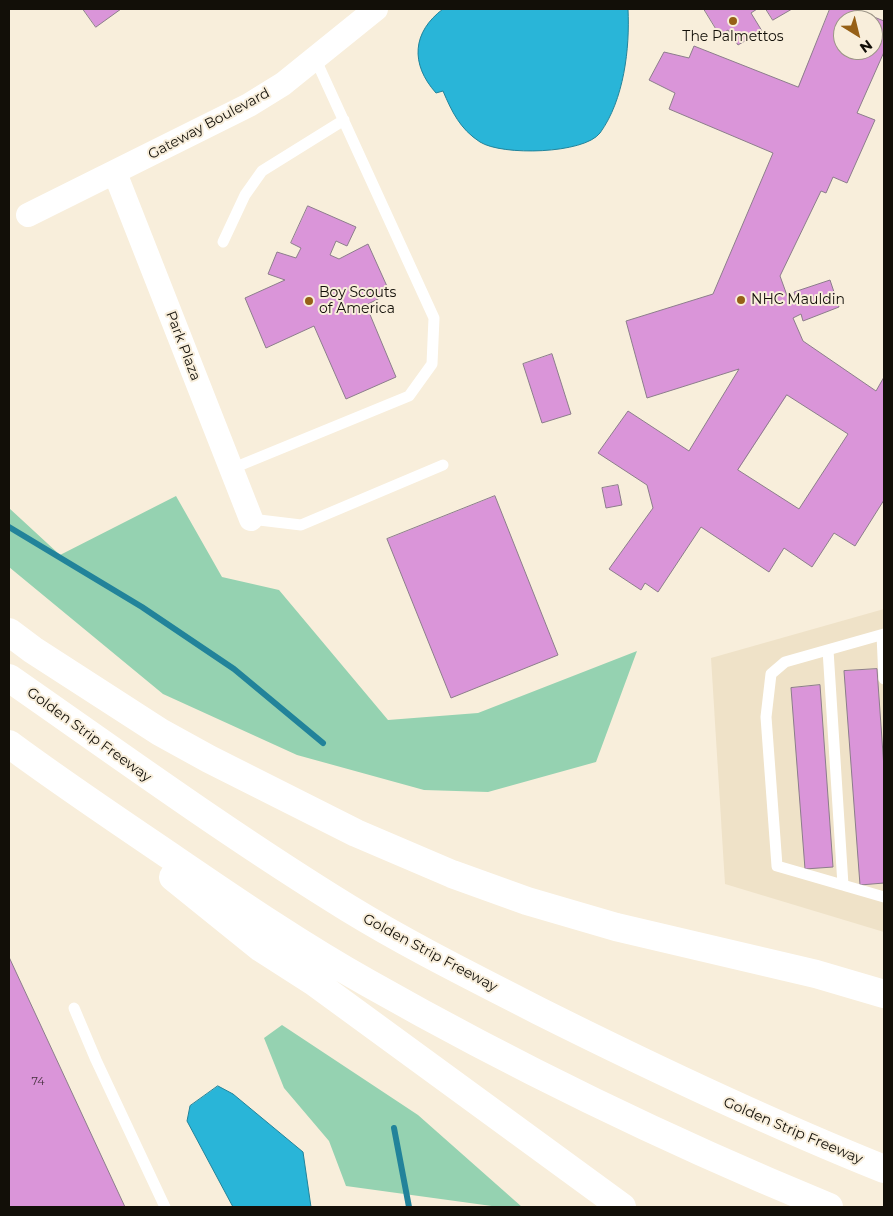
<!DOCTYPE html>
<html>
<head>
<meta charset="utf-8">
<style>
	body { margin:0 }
	#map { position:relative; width:893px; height:1216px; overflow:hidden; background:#f8eedb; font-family:Montserrat,sans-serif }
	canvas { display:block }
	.frame { position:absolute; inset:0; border:10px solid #120f08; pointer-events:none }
	.north { position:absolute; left:833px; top:10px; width:50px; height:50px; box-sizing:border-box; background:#f8eedb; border:1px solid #9c9587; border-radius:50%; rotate:144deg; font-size:14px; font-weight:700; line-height:20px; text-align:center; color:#120f08 }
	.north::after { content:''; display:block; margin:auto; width:18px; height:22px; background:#966017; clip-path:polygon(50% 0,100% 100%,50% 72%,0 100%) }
</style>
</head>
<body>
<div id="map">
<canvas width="893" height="1216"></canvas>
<div class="frame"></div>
<div class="north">N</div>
</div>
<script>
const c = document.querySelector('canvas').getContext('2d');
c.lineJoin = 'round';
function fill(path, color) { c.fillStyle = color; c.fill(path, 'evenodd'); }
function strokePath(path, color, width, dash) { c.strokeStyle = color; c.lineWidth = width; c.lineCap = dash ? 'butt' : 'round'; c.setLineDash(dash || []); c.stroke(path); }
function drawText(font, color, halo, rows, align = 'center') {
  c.font = font + ' Montserrat,sans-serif'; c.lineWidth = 4; c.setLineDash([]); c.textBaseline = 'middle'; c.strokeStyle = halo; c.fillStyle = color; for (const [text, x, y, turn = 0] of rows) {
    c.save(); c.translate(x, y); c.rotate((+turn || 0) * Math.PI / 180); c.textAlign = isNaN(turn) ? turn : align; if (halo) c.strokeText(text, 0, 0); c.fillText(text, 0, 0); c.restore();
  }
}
fill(new Path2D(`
	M884,609V932L725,884L711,658Z`), '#efe2c8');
fill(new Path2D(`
	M176,496L222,577L279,590L388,720L478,713L637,651L596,762L488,792L424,790L297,755L163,694L9,567V508L60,555Z
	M282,1025L418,1115L522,1207H499L346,1186L329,1141L284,1088L264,1038Z`), '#95d2b1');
const water = new Path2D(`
	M443,9H628C630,48 624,100 600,133C584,154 502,156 480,142C460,129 452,112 443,91L436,93C410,64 412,32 443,9Z
	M218,1086L233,1094L303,1152L311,1207H233L187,1121L190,1106Z`);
fill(water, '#29b5d8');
strokePath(water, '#22839a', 1);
strokePath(new Path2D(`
	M9,527L142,607L234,669L323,743
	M394,1128L409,1207`), '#22839a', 6);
const building = new Path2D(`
	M83,9H121L96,27Z
	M704,9H757L751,13L762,31L738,45L728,30L720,35Z
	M766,9H792L773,20Z
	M830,9H854L884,21V52L857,113L875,120L847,183L833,177L826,193L821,191L780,276L789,301L796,299L794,292L830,280L839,307L803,321L801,314L793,318L803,341L876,391L884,377V500L855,546L834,533L812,567L784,548L769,572L701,527L658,592L645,583L641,590L609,569L653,508L647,485L598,453L628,411L689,451L739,369L647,398L626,321L713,294L773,153L669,109L675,93L649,80L664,52L689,58L694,46L798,87ZM843,20H873V50H843ZM787,395L848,434L799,509L738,470Z
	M308,206L356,227L347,246L336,241L330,255L339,259L368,244L390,293L366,305L396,377L346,399L314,326L266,348L245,298L285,280L268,274L277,252L296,258L301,248L291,243Z
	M552,354L571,414L542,423L523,364Z
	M618,485L622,505L606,508L602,488Z
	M495,496L558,655L451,698L387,539Z
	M877,669L884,768V883L860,885L844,671Z
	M820,685L833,867L805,869L791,688Z
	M9,957L125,1207H9Z`);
fill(building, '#da95d9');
strokePath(building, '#8c7d8b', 1);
strokePath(new Path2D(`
	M223,242L245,195L262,171L344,120
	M231,469L409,396L432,364L434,318L315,58
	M251,519L301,525L443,465
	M884,634L785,662L771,674L766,717L777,866L884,897
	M882,635L884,679
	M828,650L843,885
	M74,1008L96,1060L165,1207`), '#fff', 11);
strokePath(new Path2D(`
	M115,173L251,519
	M28,215L249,105L283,84L376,9`), '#fff', 24);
strokePath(new Path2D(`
	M9,632L33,650L160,732L209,759L356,833L452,874L527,901L616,927L816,974L884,994
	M9,678C121,756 231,836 348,908C410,946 475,978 539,1011C653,1068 767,1122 884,1169
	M9,744C63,784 120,822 176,860C239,903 302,946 368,983C516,1067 671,1142 829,1207
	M173,877L261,948L314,982L622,1207`), '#fff', 28);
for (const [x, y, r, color] of [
	[733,21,5,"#966017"],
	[741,300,5,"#966017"],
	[309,301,5,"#966017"]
]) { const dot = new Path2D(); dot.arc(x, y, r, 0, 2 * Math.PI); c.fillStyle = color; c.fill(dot); strokePath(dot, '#f8eedb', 2); }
drawText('11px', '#44303c', null, [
	["74",38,1082]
]);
drawText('14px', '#120f08', '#f8eedb', [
	["The Palmettos",733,37,"center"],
	["Boy Scouts",319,293],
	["of America",319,309],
	["NHC Mauldin",751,300]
], 'left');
drawText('14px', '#120f08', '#f8eedb', [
	["Gateway Boulevard",209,124,-28],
	["Park Plaza",183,346,69],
	["Golden Strip Freeway",89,735,36],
	["Golden Strip Freeway",430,953,28],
	["Golden Strip Freeway",793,1131,23]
]);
</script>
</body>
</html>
